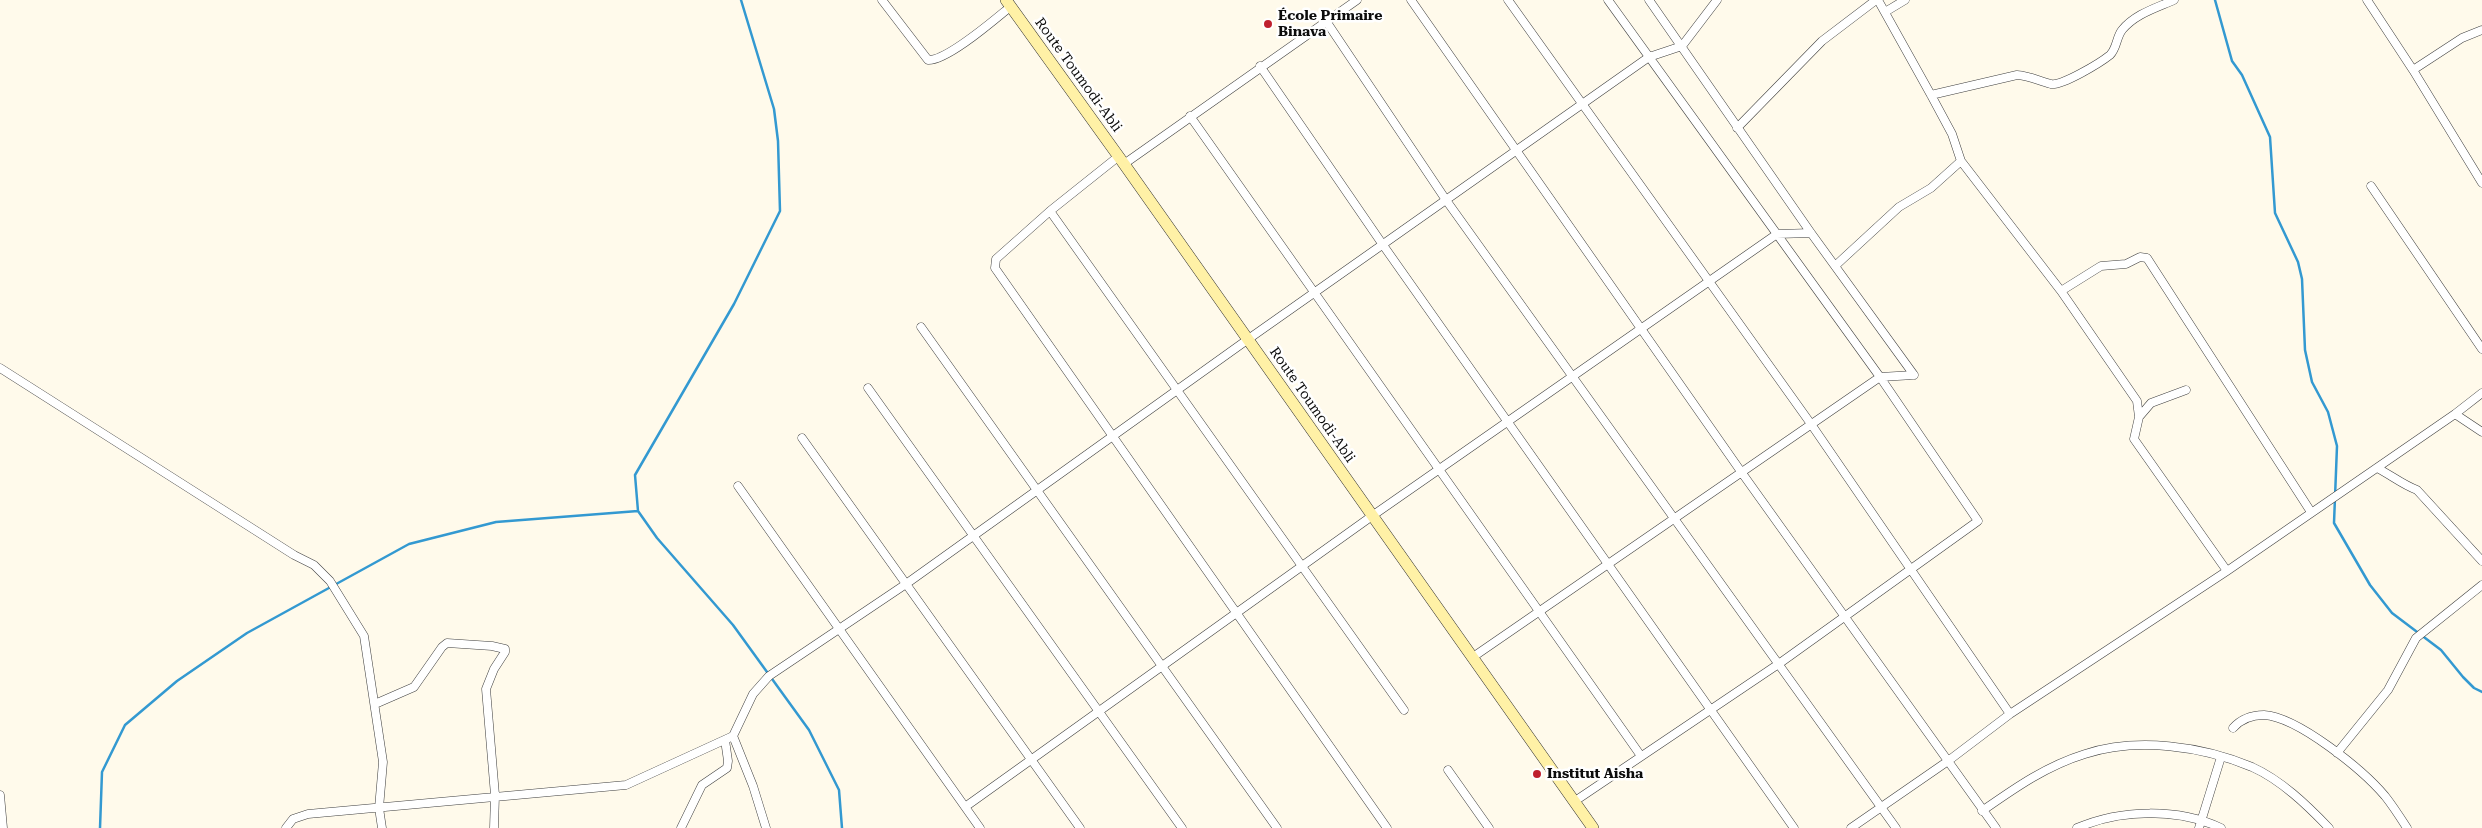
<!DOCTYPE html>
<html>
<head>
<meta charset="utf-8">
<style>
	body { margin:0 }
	canvas { display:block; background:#fffaeb }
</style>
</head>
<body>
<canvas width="2482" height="828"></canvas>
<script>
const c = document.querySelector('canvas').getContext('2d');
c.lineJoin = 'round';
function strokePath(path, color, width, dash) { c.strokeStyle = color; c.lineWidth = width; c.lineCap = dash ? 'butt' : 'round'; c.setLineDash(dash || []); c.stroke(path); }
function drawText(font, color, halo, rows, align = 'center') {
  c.font = font + ' "Roboto Serif",serif'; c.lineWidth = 5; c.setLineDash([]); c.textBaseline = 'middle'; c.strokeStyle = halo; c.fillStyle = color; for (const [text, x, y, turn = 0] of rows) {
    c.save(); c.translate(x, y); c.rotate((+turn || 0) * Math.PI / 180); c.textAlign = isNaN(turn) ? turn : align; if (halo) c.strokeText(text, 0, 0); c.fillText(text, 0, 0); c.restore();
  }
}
strokePath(new Path2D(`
	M741,0L774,109L778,141L780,211L734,304L635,475L638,511L657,538L733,625L809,730L839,790L842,828
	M2215,0L2232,61L2242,75L2270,137L2275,213L2298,262L2302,279L2305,350L2312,382L2328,412L2337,446L2334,523L2370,585L2392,613L2441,650L2463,677L2474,688L2482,692
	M100,828L102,772L125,725L177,681L247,633L409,544L496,522L638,511`), '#3399d1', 2.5);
const street = new Path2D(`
	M882,0L928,60C947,61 994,20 1010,7
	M1411,0L1742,473L1996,828
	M1508,0L1811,424L2010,714
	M1649,0L1811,233L1914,375
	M1878,0L1931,95L1952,134L1961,161L2061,291L2137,401L2139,417L2134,439L2227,571
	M2367,0L2413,70
	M1885,12L1905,0
	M1326,21L1446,200L1896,828
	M2482,30L2462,38L2413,70L2482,183
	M1260,66L1383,245L1794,828
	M1931,95L2017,75C2030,76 2039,81 2051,84C2062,86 2100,63 2110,55C2117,48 2116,38 2122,30C2135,14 2156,8 2174,0
	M1190,116L1641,756
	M1737,128L1822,41L1876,0
	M1119,156L1050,211L996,259L995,268L1387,828
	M1124,164L1357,0
	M2371,186L2482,349
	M1050,211L1404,710
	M1835,266L1899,207L1931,188L1961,161
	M2061,291L2101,266L2126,264L2140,257L2147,258L2311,512
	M921,327L1277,828
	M0,368L294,555L314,565L330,581L364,636L383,762L379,808L382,828
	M868,388L1182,828
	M2455,414L2482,432
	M2139,417L2151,403L2186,390
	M802,438L1080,828
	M2377,468C2391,475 2403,485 2417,490L2482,561
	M738,486L980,828
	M1473,657L1880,377L1914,375
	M375,704L414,687L442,647L447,643L492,646L505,649V652L494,669L486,689L495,795L494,828
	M2233,728C2241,719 2252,715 2264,715C2298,717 2363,770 2385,796C2393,806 2400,817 2407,828
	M733,736L753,786L766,828
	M2337,753L2388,690L2416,638L2482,585
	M1448,770L1489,828
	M0,795L3,828
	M1575,801L1780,663L1978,521L1880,377L1608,0
	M965,807L1372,516L1777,234L1811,233
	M1982,811C2015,788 2046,766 2085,754C2137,737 2202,746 2252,767C2281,780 2307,805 2329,828
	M286,828L293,819L308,814L626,785L733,736L753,694L769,676L906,584L1247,340L1649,57L1682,46L1717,0
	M681,828L702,785L727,768L728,761L725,740
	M1851,828L1948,761L2010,714L2227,571L2455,414L2482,393
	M2077,828C2121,809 2178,808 2221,828
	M2199,828L2221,757`);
const secondary = new Path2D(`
	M1006,0L1124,164L1593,828`);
strokePath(street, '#3f3f3f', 9);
strokePath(secondary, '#2e2e2e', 12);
strokePath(street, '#fff', 8);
strokePath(secondary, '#fff1a6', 11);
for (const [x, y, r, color] of [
	[1268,24,5,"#bf202f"],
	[1537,774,5,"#bf202f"]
]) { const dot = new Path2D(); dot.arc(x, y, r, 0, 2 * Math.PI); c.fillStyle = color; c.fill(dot); strokePath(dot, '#fff', 2); }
drawText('bold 14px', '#0c0c0c', '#fff', [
	["École Primaire",1278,16],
	["Binava",1278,32],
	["Institut Aisha",1547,774]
], 'left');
drawText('14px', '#0c0c0c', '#fff', [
	["Route Toumodi-Abli",1078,75,54],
	["Route Toumodi-Abli",1312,405,55]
]);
</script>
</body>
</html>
